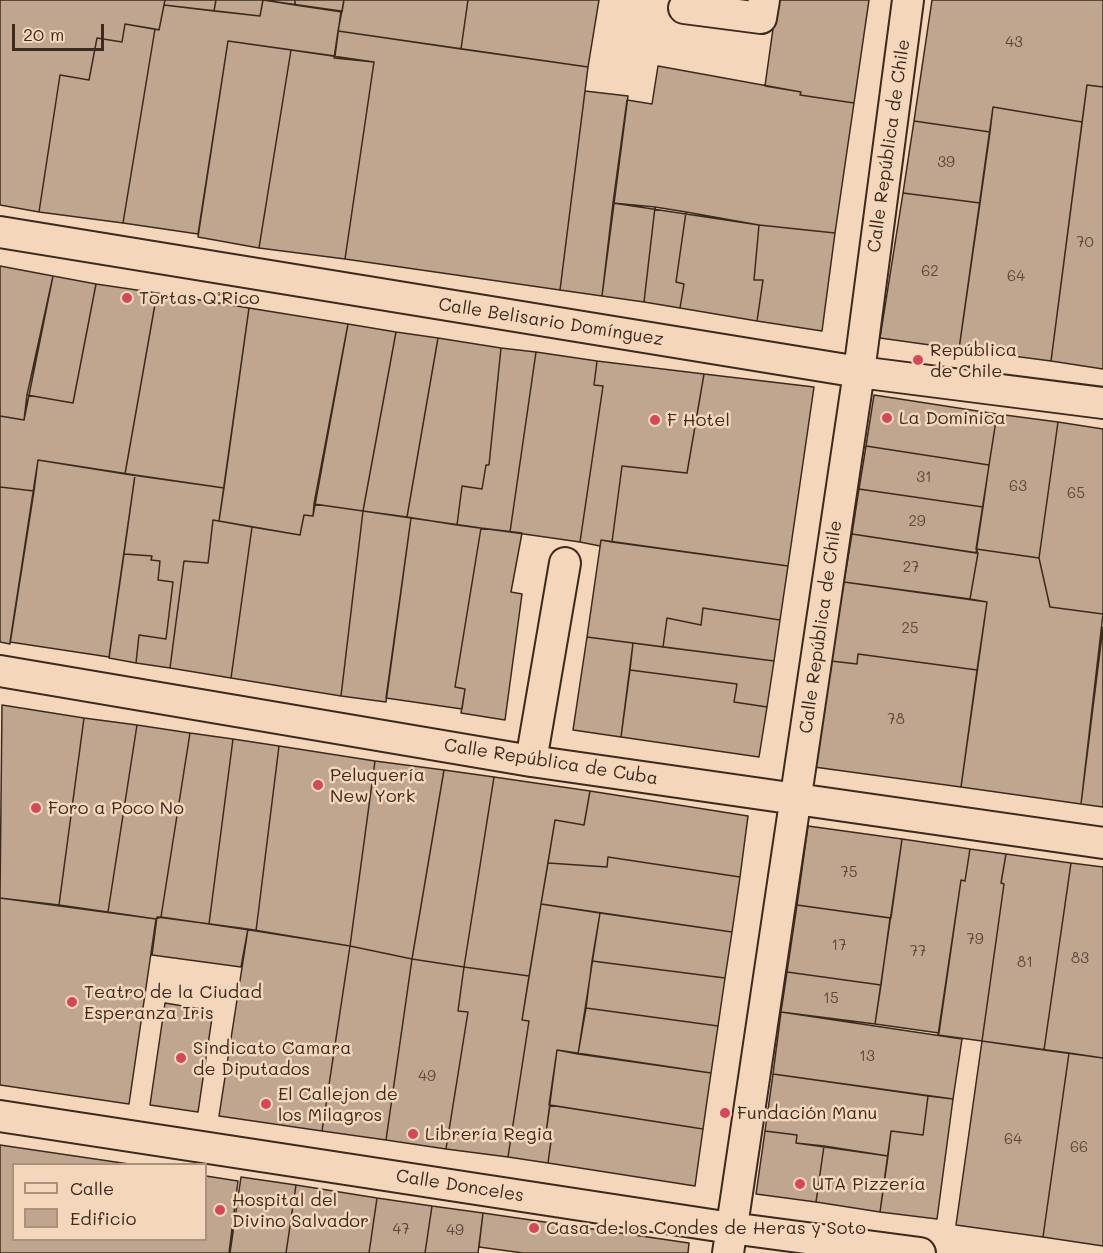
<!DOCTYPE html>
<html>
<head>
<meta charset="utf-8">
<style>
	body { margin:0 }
	#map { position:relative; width:1103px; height:1253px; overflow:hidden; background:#f4d6ba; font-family:Mali,sans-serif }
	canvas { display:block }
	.legend { position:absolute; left:12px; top:1163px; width:195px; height:78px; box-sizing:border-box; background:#f4d6ba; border:2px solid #aa917c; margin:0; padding:8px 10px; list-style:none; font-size:18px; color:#3b2a1e }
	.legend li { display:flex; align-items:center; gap:12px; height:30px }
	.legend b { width:30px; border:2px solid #aa917c }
	.scale { position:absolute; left:12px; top:24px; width:92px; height:27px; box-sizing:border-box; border:3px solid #3b2a1e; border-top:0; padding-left:8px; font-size:18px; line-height:21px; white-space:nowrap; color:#3b2a1e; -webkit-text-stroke:4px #f4d6ba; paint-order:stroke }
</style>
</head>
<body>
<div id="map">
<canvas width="1103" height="1253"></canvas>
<ul class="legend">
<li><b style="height:8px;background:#f4d6ba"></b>Calle</li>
<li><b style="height:16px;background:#c0a68f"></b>Edificio</li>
</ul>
<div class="scale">20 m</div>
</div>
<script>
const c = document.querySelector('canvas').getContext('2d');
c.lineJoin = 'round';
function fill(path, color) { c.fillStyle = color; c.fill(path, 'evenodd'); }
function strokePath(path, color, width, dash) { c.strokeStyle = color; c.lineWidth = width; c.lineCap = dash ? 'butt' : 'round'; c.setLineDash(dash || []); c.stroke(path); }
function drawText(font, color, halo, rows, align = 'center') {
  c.font = font + ' Mali,sans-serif'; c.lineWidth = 5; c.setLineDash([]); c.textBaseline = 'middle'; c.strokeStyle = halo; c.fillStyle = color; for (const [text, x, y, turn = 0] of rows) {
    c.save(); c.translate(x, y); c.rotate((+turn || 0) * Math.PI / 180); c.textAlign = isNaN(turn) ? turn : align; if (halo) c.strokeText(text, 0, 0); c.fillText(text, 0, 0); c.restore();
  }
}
const building = new Path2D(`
	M0,0H165L159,30L125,24L122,42L97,38L89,80L60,75L39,212L0,205Z
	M165,0H216L214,11L164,5Z
	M216,0H295V5L263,0L260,16L214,11Z
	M263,0L341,11L335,56L228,41L198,234L123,223L155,29L159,30L164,5L260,16Z
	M295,0H344L342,12L295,5Z
	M344,0H468L461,49L338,31Z
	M468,0H599L588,67L461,49Z
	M777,0H869L854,103L800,95L801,92L765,86Z
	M932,0H1103V87L1087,85L1082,122L993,107L990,132L914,121Z
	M125,24L155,29L123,223L39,212L60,75L89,80L97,38L122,42Z
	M338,31L588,67L560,290L345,259L374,62L334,58Z
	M228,41L291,50L259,248L198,237Z
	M291,50L374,62L345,259L259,248Z
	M658,66L801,92L800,95L854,103L835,233L759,225L613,203L627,100L652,104Z
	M1087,85L1103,87V369L1051,361Z
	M585,91L628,96L602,296L560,290Z
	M993,107L1082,122L1051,361L959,349Z
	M914,121L990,132L980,203L903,193Z
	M903,193L980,203L959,349L880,338Z
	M613,203L655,207L644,302L602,296Z
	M655,207L686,212L676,282L684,284L680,308L644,302Z
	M686,212L759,225L754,280H763L757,321L680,308L684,284L676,282Z
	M759,225L835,233L822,331L757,321L763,280H754Z
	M0,266L53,276L24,420L0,416Z
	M53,276L96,284L73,403L27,395Z
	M96,284L157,293L125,474L38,460L34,491L0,487V416L24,420L27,395L73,403Z
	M157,293L249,308L224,488L125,474Z
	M249,308L348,324L313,516L304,515L300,535L219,521Z
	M348,324L396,332L363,511L314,504Z
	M396,332L438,338L407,517L363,511Z
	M438,338L501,348L489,465H486L482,489L462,486L457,525L407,517Z
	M501,348L536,352L510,532L457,525L462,486L482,489L486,465H489Z
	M536,352L597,361L594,385L603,386L580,542L510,532Z
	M597,361L704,374L687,473L622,466L612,542L601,540L600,546L580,542L603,386L594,385Z
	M704,374L814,387L788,566L612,542L622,466L687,473Z
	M874,395L997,414L989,465L866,446Z
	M997,414L1058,422L1039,558L976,549Z
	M1058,422L1103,429V614L1050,607L1039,558Z
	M866,446L989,465L983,507L859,489Z
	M38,460L135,475L109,657L10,642Z
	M135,475L224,488L219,521L213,520L208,563L184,561L170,668L136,663L139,635L166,639L173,582L158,580L160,561L151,560L152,556L124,554Z
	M0,487L34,491L10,644L0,642Z
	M859,489L983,507L976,553L852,534Z
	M314,504L363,511L341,696L231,678L252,527L300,535L304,515L313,516Z
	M363,511L411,518L386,702L341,696Z
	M411,518L481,528L455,687L465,689L462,709L386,698Z
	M213,520L252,527L231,678L170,668L184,561L208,563Z
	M481,528L522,533L511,592L522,594L505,720L461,713L465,689L455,687Z
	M852,534L978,553L970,599L844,582Z
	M601,540L788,566L780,620L703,608L701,625L667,618L663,647L587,637Z
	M976,549L1039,558L1050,607L1103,614L1081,804L961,787L987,602L970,599L978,553Z
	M124,554L152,556L151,560L160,561L158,580L173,582L166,639L139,635L136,663L109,658Z
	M844,582L987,602L977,670L858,654L857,664L831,661Z
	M703,608L780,620L774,661L663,647L667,618L701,625Z
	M1103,627V807L1081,804Z
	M587,637L633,643L621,737L573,730Z
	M633,643L774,661L767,707L734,702L737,684L630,670Z
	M858,654L977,670L961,787L814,767L831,661L857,664Z
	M630,670L737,684L734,702L767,707L759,757L621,737Z
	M2,705L84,718L59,905L0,898Z
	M84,718L137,725L108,912L59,905Z
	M137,725L190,733L161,917L156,919L108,912Z
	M190,733L233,739L209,924L161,917Z
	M233,739L279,746L256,931L209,924Z
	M279,746L375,761L350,946L256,931Z
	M375,761L444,770L412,959L350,946Z
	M444,770L494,777L464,967L412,959Z
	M494,777L590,791L584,825L555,820L529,976L464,967Z
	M590,791L748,816L740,877L608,857L607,867L548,863L555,820L584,825Z
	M808,826L902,839L891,918L797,905Z
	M902,839L970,849L965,881L961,880L939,1033L875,1024Z
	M970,849L1006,854L1001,883L1004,884L982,1041L938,1035L961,880L965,881Z
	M1006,854L1071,863L1044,1050L982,1041L1004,884L1001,883Z
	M608,857L740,877L732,932L541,904L548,863L607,867Z
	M1071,863L1103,867V1058L1044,1050Z
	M0,898L156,919L129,1104L0,1085Z
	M541,904L600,913L578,1054L557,1050L546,1133L552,1134L548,1163L508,1157L529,1021L522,1020Z
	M797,905L890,918L881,985L787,972Z
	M600,913L732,932L725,978L592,961Z
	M157,917L248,929L241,967L152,955Z
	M248,929L350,946L322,1131L219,1116Z
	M350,946L412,959L386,1140L322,1131Z
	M412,959L464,967L458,1011L468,1012L446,1149L386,1140Z
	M592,961L725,978L718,1026L586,1008Z
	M464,967L529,976L522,1020L529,1021L508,1157L446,1149L468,1012L458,1011Z
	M787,972L881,985L875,1024L781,1012Z
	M165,1003L213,1011L198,1112L150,1105Z
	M586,1008L718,1026L711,1073L578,1054Z
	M781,1012L962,1039L953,1099L773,1074Z
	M982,1041L1069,1053L1043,1237L956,1225Z
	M557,1050L711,1073L703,1129L549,1105Z
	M1069,1053L1103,1058V1246L1043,1237Z
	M773,1074L928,1096L923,1135L891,1131L888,1156L796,1143L797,1135L765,1131Z
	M928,1096L953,1099L937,1219L880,1212L891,1131L923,1135Z
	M550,1105L703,1129L695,1186L548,1163L552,1134L546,1133Z
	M765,1131L797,1135L796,1143L824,1146L816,1202L756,1194Z
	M0,1145L129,1164H14V1240H206V1176L238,1181L229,1253H0Z
	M824,1146L888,1156L880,1212L816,1202Z
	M241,1177L296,1185L286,1253H230Z
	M296,1185L377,1198L369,1253H286Z
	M377,1198L432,1206L425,1253H369Z
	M432,1206L483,1213L478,1253H425Z
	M483,1213L689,1243L688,1253H523L479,1247Z`);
fill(building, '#c0a68f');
strokePath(building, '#3b2a1e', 1.5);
const minor = new Path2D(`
	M684,8L761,18L764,0
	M0,232L859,372L1103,403
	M0,671L531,761L1103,843
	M531,761L565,563
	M0,1116L731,1228L920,1253
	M728,1253L859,372L908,0`);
strokePath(minor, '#3b2a1e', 34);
strokePath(minor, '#f4d6ba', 30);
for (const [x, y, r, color] of [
	[127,298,6,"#d1495b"],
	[918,360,6,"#d1495b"],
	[887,418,6,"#d1495b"],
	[655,420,6,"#d1495b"],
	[318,785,6,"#d1495b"],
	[36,808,6,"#d1495b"],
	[72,1002,6,"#d1495b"],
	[181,1058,6,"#d1495b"],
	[266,1104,6,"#d1495b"],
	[725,1113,6,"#d1495b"],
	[413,1134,6,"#d1495b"],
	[800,1184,6,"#d1495b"],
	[220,1210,6,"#d1495b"],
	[534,1228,6,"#d1495b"]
]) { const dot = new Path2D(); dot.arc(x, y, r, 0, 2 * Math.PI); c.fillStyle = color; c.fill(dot); strokePath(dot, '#f4d6ba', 2); }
drawText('15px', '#5c493a', null, [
	["43",1014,42],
	["39",946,162],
	["70",1085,242],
	["62",930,271],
	["64",1016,276],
	["31",924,477],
	["63",1018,486],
	["65",1076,493],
	["29",917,521],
	["27",911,567],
	["25",910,628],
	["78",896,719],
	["75",849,872],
	["79",975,939],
	["17",839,945],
	["77",918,951],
	["83",1080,958],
	["81",1025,962],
	["15",831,998],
	["13",867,1056],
	["49",427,1076],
	["64",1013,1139],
	["66",1079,1147],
	["47",401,1229],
	["49",455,1230]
]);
drawText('18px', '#3b2a1e', '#f4d6ba', [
	["Calle República de Chile",889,146,-82],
	["Calle Belisario Domínguez",551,322,9],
	["Calle República de Chile",821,627,-82],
	["Calle República de Cuba",551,762,9],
	["Calle Donceles",460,1186,9]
]);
drawText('18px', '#3b2a1e', '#f4d6ba', [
	["Tortas Q’Rico",139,298],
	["República",930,350],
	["de Chile",930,371],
	["La Dominica",899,418],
	["F Hotel",667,420],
	["Peluquería",330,775],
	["New York",330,796],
	["Foro a Poco No",48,808],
	["Teatro de la Ciudad",84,992],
	["Esperanza Iris",84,1013],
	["Sindicato Camara",193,1048],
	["de Diputados",193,1069],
	["El Callejon de",278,1094],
	["los Milagros",278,1115],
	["Fundación Manu",737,1113],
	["Librería Regia",425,1134],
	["UTA Pizzería",812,1184],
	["Hospital del",232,1200],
	["Divino Salvador",232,1221],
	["Casa de los Condes de Heras y Soto",546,1228]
], 'left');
</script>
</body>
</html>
